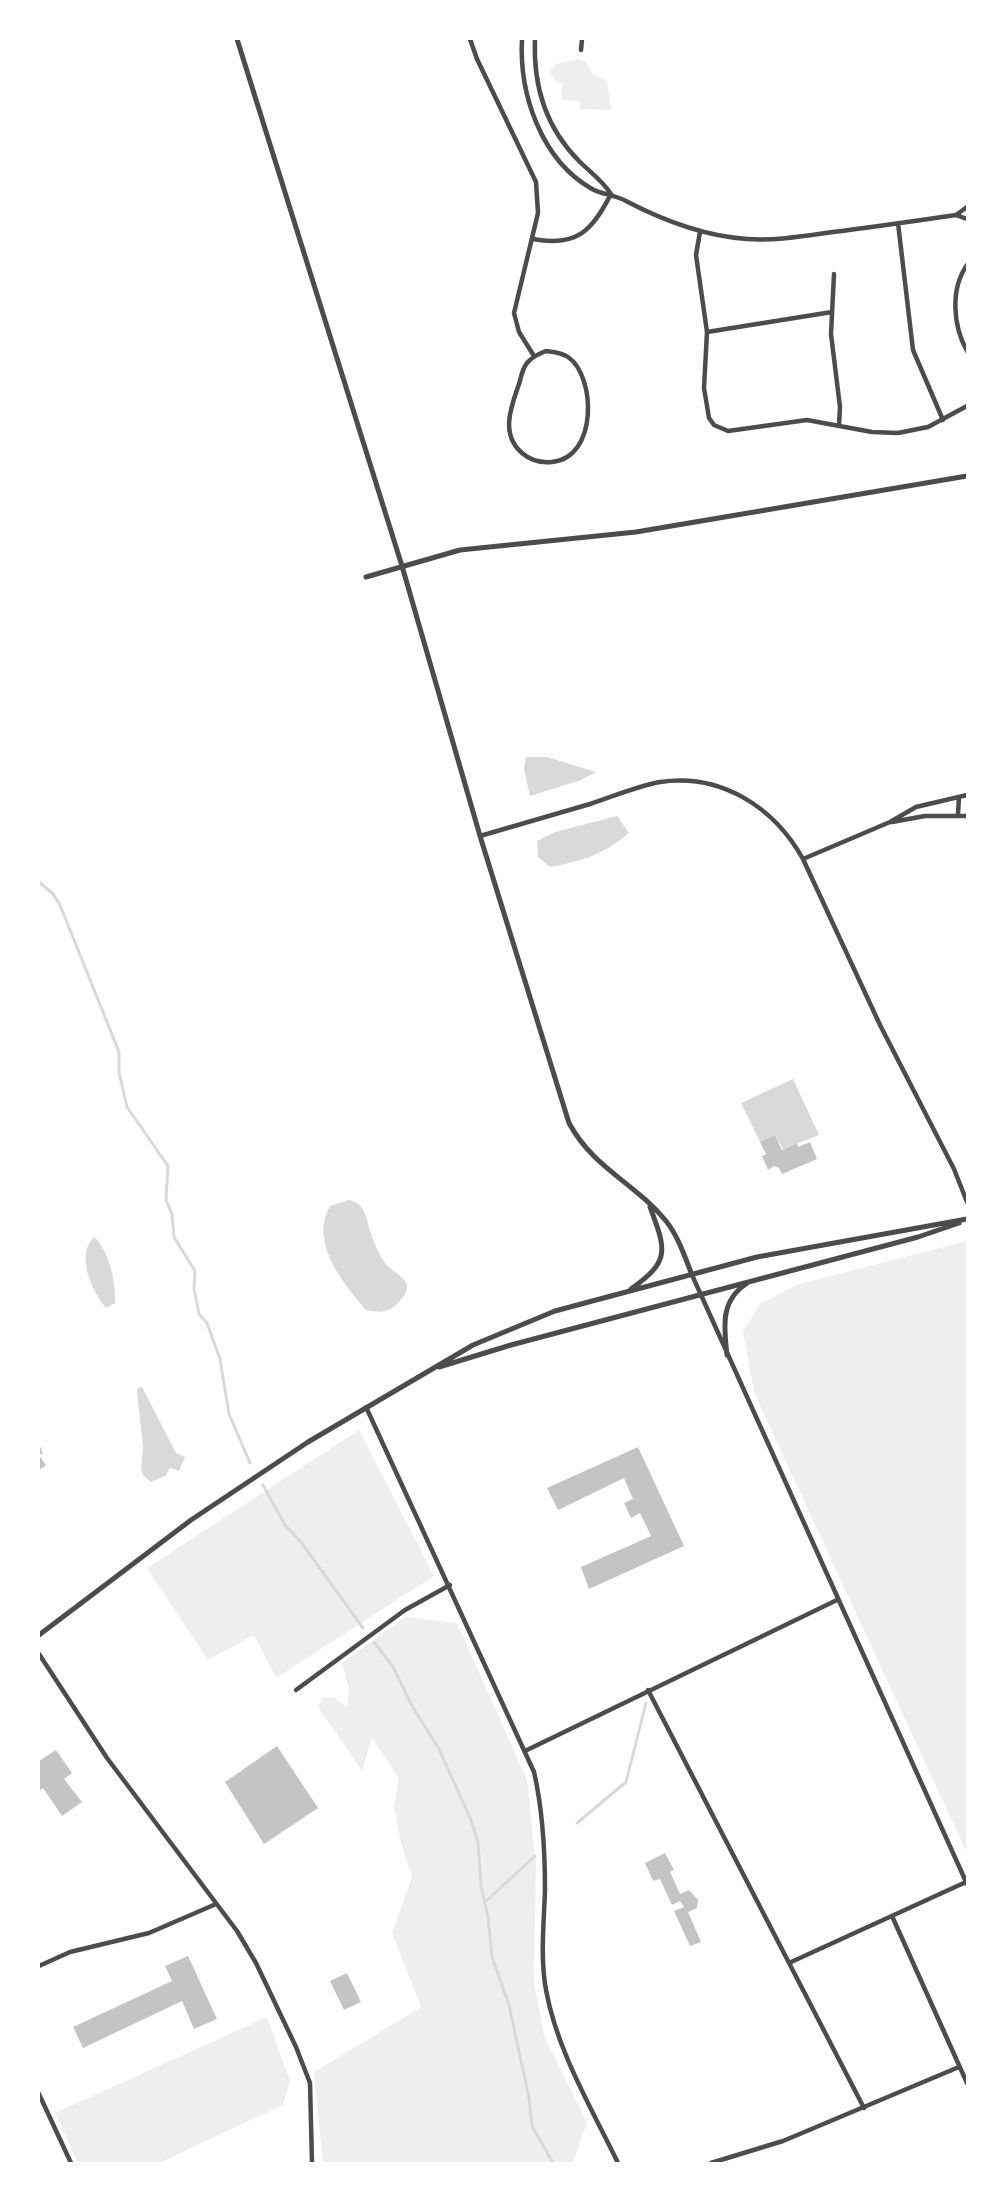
<!DOCTYPE html>
<html>
<head>
<meta charset="utf-8">
<style>
	body { margin:0 }
	#map { position:relative; width:1006px; height:2202px; overflow:hidden; background:#fff; font-family:"Alegreya Sans",sans-serif }
	canvas { display:block }
	.frame { position:absolute; inset:0; border:40px solid #fff; pointer-events:none }
</style>
</head>
<body>
<div id="map">
<canvas width="1006" height="2202"></canvas>
<div class="frame"></div>
</div>
<script>
const c = document.querySelector('canvas').getContext('2d');
c.lineJoin = 'round';
function fill(path, color) { c.fillStyle = color; c.fill(path, 'evenodd'); }
function strokePath(path, color, width, dash) { c.strokeStyle = color; c.lineWidth = width; c.lineCap = dash ? 'butt' : 'round'; c.setLineDash(dash || []); c.stroke(path); }
fill(new Path2D(`
	M579,59L587,63L593,75L607,81L611,110L580,109V101L561,100L562,84L554,80L550,71L556,64Z
	M967,1241V1853L762,1410L754,1391L743,1332L760,1304L796,1285Z
	M359,1430L434,1576L276,1678L254,1635L208,1660L147,1568Z
	M405,1617L457,1623L527,1780L536,1864L534,1982L544,2036L587,2123L573,2163H323L314,2072L421,2007L392,1933L412,1877L401,1843L394,1807L399,1778L372,1738L362,1771L318,1707L322,1697L335,1698L347,1707L349,1690L342,1663Z
	M267,2017L290,2081L283,2105L159,2163H78L55,2113Z`), '#eee');
fill(new Path2D(`
	M526,757H547L596,772L581,780L530,796L524,769Z
	M617,816L629,833C603,855 582,861 550,867L538,857L537,841L555,832Z
	M793,1079L819,1135L783,1149L775,1135L760,1142L741,1103Z
	M349,1200C368,1203 366,1224 373,1239C376,1247 380,1257 386,1264C398,1278 419,1280 399,1302C389,1313 380,1313 366,1310C343,1283 309,1242 330,1206Z
	M94,1237C109,1249 116,1284 115,1303L106,1308C92,1291 75,1256 94,1237Z
	M142,1387L176,1453L185,1457L179,1471L170,1468L165,1476L151,1482L143,1475L141,1468L143,1446L137,1392L138,1388Z`), '#d9d9d9');
strokePath(new Path2D(`
	M39,882L53,894L60,905L119,1052V1072L127,1107L168,1166L166,1200L172,1214L174,1237L195,1271L194,1289L199,1314L207,1323L220,1359L229,1414L250,1463
	M263,1485L285,1525L301,1542L363,1628
	M374,1642L393,1667L412,1706L439,1749L471,1820L478,1842L481,1886L488,1917L492,1957L509,2005L529,2098L532,2126L553,2163
	M577,1823L626,1782L646,1703
	M484,1903L535,1856`), '#d9d9d9', 3);
fill(new Path2D(`
	M775,1135L782,1150L797,1143L798,1147L810,1142L817,1159L782,1174L779,1168L774,1166L768,1170L762,1156L766,1154L760,1142Z
	M39,1444L43,1453L39,1455L46,1465L39,1470Z
	M638,1447L684,1546L589,1589L581,1567L651,1536L640,1513L631,1518L624,1503L633,1499L624,1478L558,1510L547,1488Z
	M277,1746L318,1808L264,1844L225,1782Z
	M56,1750L72,1773L64,1779L82,1802L62,1816L43,1788L39,1791V1761Z
	M665,1853L674,1870L670,1872L680,1894L689,1890L698,1900L697,1908L688,1912L701,1942L690,1946L674,1911L684,1907L680,1901L672,1905L660,1879L653,1881L645,1863Z
	M188,1956L217,2019L194,2029L182,2001L83,2048L73,2027L172,1981L165,1966Z
	M347,1973L361,2002L344,2010L330,1981Z`), '#c4c4c4');
strokePath(new Path2D(`
	M470,39L477,59L536,182L538,213L514,313L519,332L534,356
	M522,39C519,94 541,160 592,189C601,194 615,195 626,201C664,221 704,236 747,239C776,241 805,236 833,232C874,227 915,221 956,215L967,219
	M535,39C533,85 546,128 579,161C591,173 602,180 611,194
	M581,50L582,39
	M956,215L967,207
	M898,223L913,350L943,420
	M700,232L696,255L707,332L704,388L709,418L714,425L728,431L807,420L872,432L898,433L928,427L967,406
	M533,239C577,247 592,231 611,194
	M967,265C950,289 953,326 967,351
	M834,274L831,334L840,407L839,425
	M707,332L832,312
	M546,351C554,352 561,352 568,357C596,376 598,458 552,462C541,463 530,460 522,453C500,434 511,407 519,384C521,378 522,369 527,363C532,357 538,354 546,351Z
	M958,814L959,797
	M892,822L925,816H967
	M480,836C517,825 553,815 590,804C612,797 637,786 660,782C721,773 774,807 803,859L880,1025L954,1169L967,1202
	M803,859L890,822L916,807L967,795
	M692,1275L967,1884
	M366,1407L534,1772C543,1811 545,1850 545,1890C544,1923 540,1957 546,1990C557,2051 592,2109 618,2163
	M39,1654L107,1758L237,1931L256,1963L296,2047L310,2083L312,2163
	M296,1690L405,1610L450,1585
	M648,1690L864,2108
	M527,1750L837,1600
	M892,1916L967,2083
	M789,1963L966,1882
	M39,1966L70,1952L149,1933L216,1904
	M39,2094L71,2163
	M711,2163L783,2141L959,2067`), '#4c4c4c', 4.5);
strokePath(new Path2D(`
	M237,39L402,566L480,836L569,1123C593,1168 635,1183 666,1221C678,1236 685,1257 692,1275
	M366,577L460,550L636,532L967,476
	M631,1289C671,1261 666,1250 650,1207
	M727,1355C724,1328 720,1301 746,1284
	M439,1367L511,1345L918,1237L959,1223
	M39,1635L191,1520L308,1442L473,1345L555,1311L757,1257L967,1219`), '#4c4c4c', 5);
</script>
</body>
</html>
